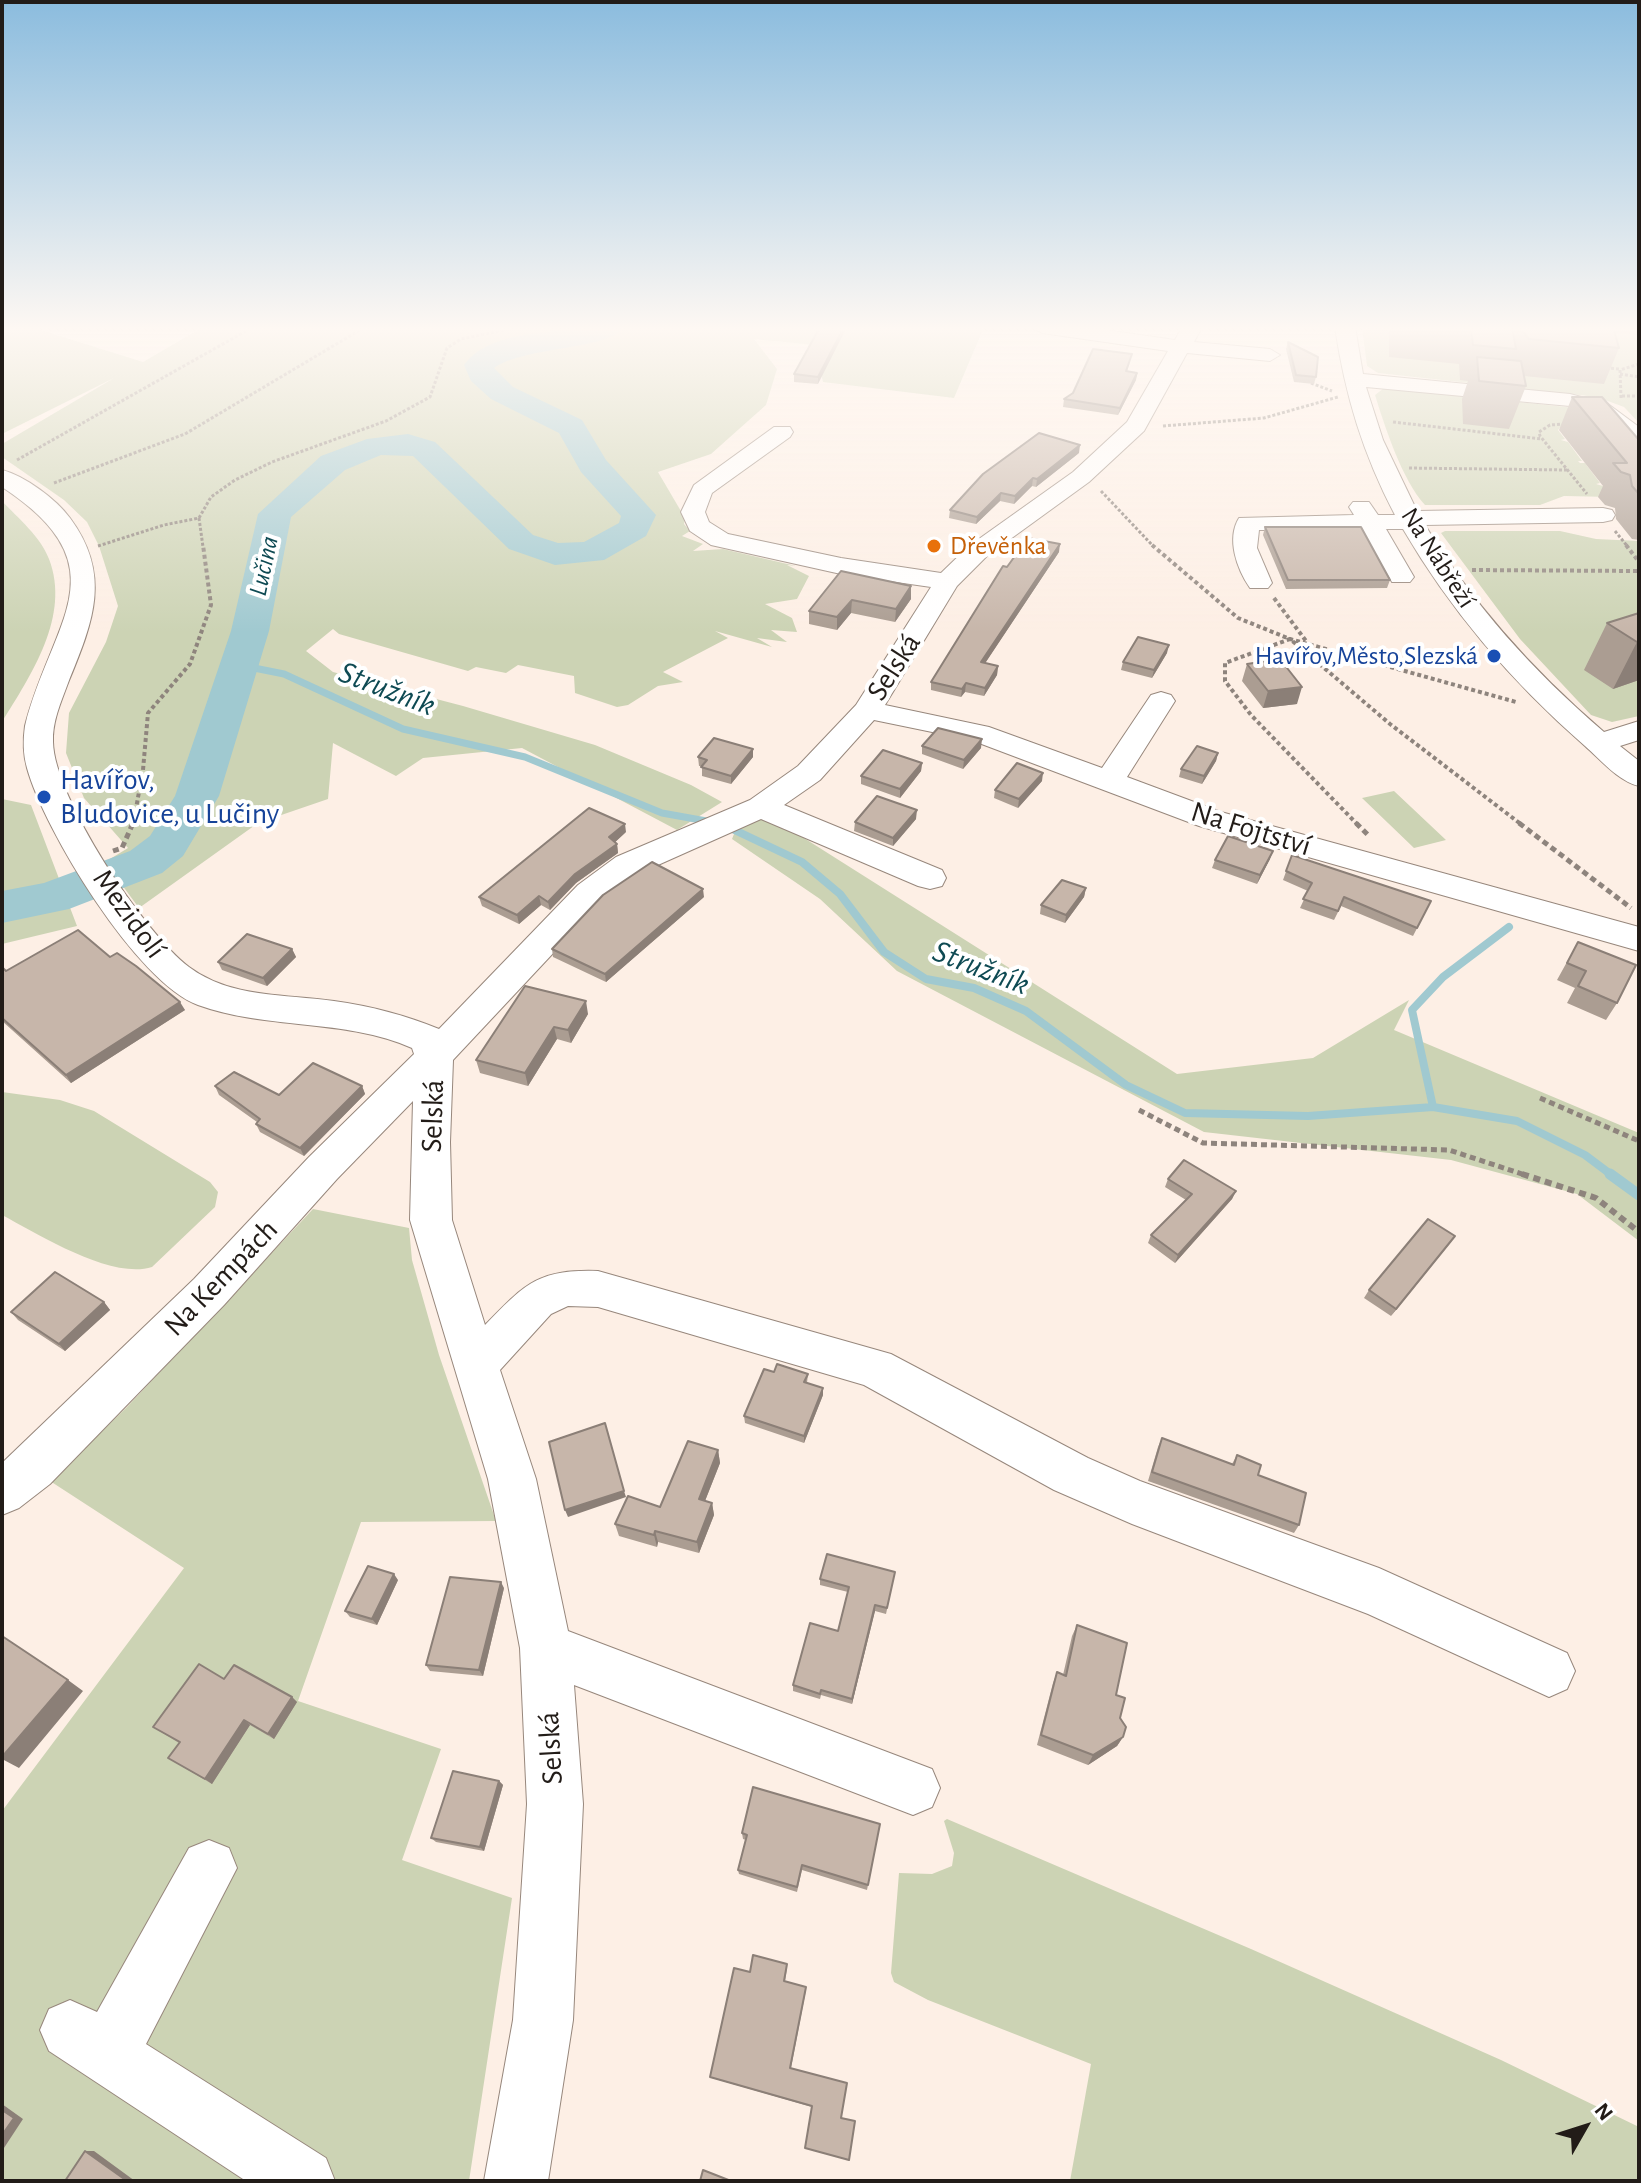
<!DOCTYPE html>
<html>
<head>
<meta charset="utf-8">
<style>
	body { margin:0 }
	#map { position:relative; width:1641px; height:2183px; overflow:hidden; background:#fdefe5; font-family:"Alegreya Sans",sans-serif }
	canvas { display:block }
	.frame { position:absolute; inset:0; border:4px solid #221c18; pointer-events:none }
	.north { position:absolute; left:1545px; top:2087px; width:80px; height:80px; -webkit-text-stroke:6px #fff; paint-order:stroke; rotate:51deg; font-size:22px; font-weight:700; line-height:32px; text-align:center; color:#221c18 }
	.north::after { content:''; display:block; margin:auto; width:28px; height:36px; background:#221c18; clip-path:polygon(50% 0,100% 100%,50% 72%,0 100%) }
</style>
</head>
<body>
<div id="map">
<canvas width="1641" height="2183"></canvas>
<div class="frame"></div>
<div class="north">N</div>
</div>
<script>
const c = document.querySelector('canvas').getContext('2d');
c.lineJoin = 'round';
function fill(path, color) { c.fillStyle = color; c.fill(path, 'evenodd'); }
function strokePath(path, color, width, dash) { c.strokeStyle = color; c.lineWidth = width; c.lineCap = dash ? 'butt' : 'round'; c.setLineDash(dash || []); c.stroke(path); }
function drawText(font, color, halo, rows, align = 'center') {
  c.font = font + ' "Alegreya Sans",sans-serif'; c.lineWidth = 8; c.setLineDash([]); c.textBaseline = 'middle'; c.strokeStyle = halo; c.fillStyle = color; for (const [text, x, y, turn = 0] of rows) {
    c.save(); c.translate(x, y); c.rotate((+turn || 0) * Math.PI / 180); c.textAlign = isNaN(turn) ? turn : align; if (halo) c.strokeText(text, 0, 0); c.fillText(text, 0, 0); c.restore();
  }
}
fill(new Path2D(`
	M2,327H31L143,362L203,327H984L954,398L823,382L814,345L754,339L777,369L766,405L711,454L658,472L685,518L684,524L690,531L682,536L703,544L693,551L723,549L796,566L787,565L809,576L797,599L765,604L792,618L797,632L771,630L787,642L757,638L772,647L715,631L728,638L663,672L683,682L658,686L628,705L617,707L575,693L574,676L518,665L506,673L476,667L468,671L339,634L333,629L306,651L333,672L463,706L595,745L691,785L722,802L677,830L522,748L423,758L396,776L333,743L328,799L258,823L139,908L105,862L128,848L84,798L66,753L69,713L106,642L118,606L99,546L87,522L64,500L2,457V444L114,378L2,434Z
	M1362,327H1639V423L1624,407L1597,397L1378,373L1367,366Z
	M1384,388L1576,408L1558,430L1565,439L1561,440L1568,442L1582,461H1578L1580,463H1585L1600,483L1596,484L1603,486L1611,497L1564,496L1540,505H1425C1402,480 1385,427 1375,395Z
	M2,501C18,518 41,537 49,559C71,616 31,675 2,722Z
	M1445,531H1560L1596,539L1639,541V716L1612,722L1591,715L1520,639L1441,533Z
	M1394,791L1446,840L1414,848L1362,798Z
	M2,799L31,805L77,926L2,944Z
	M747,802L1177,1074L1313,1058L1409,1000L1394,1030L1639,1133V1241L1577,1194L1451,1160L1204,1132L897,971L820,899L732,839Z
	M2,1092L60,1100L94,1111L210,1182L218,1192L215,1207L152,1267C111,1280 38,1234 2,1215Z
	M313,1209L409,1228L412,1260L439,1355L496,1521L361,1522L298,1701L441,1749L402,1860L512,1898L469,2181H2V1811L184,1568L50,1481L126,1408Z
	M947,1819L1251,1949L1501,2060L1639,2127V2181H1070L1091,2064L928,2000L894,1982L891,1973L899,1873L932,1874L952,1866L954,1853L944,1821Z`), '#ccd3b4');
strokePath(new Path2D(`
	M239,665L284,674L403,729L525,757L662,813L712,822`), '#a0c9d0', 7);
strokePath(new Path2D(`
	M726,826L802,862L840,894L884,952L926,979L974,988L1026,1011L1126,1085L1185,1113L1308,1116L1433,1107L1517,1121L1585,1155L1613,1176
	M1433,1107L1412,1010L1443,977L1509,927`), '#a0c9d0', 8);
strokePath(new Path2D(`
	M1610,1174L1639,1195`), '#a0c9d0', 11);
fill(new Path2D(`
	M582,327H625C609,350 525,346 494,368L513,387L582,420L606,460L656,515L646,536L604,560L555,565L509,549L413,456L381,455L345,470L291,517L269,631L219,796L183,856L162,873L69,909L2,923V891L44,883L130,851L150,836L175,796L231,631L258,514L321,456L367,439L408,434L435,442L533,535L558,543L584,542L619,523L621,516L581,472L559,433L491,399L471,381L464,365C487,332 546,334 582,327Z`), '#a0c9d0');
const minor = new Path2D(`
	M1032,327H1085L1175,340L1182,327H1202L1194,342L1270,349L1280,355L1270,361L1187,353L1144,431L1089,482L987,556L957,586L885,705L989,727L1102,768L1151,695L1161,692L1171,695L1175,701L1127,777L1221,812L1639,927V951L1199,826L971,740L874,720L820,780L784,805L942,870L946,878L942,886L930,889L918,886L761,819L640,873L602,901L453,1060L450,1142L452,1220L485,1325C525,1284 538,1269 598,1271L891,1354L1088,1458L1140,1481L1379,1568L1567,1653L1575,1671L1567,1689L1549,1697L1368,1614L1132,1524L1054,1490L864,1385L598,1307L568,1306L551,1314L500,1370L536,1479L568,1631L932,1769L940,1788L932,1807L913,1815L574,1685L583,1804L573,2020L548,2181H484L513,2020L527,1804L520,1648L488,1479L410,1220L413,1101L337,1179L224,1305L50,1484L19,1508L2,1515V1463L194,1279L309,1157L414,1054L412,1048C344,1018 267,1030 198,1005C137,983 44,830 27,768C23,754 23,740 25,726C51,621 125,568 2,487V470C25,476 56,499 70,518C113,576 92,624 68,683C61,702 52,722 53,742C54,798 144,933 189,967C230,998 285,994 334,1001C370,1006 405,1015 439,1029L578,885L616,857L750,800L798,766L856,705L931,587L841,574L711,545L690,531L681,512L694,485L774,427H790L793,432L790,437L712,493L705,512L709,522L728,534L841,558L941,573L969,546L1073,472L1127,422L1168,351L1042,333Z
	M1335,327H1355L1363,374L1570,394L1608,404L1639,427V447L1631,445L1601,417L1570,406L1366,387L1383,440L1417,511L1603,508L1612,510L1615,515L1612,520L1603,522L1425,525C1473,605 1533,671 1604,732L1639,721V740L1620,746L1639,761V786C1618,781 1601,760 1585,746C1513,683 1452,613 1403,529H1386L1414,577L1410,582H1392L1362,530H1259L1257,548L1272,583L1268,588H1250C1237,569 1226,539 1239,518L1354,515L1349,507L1353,502H1369L1378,515H1395C1363,454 1345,395 1335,327Z
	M209,1840L229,1848L237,1868L146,2044L326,2158L335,2181H246L49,2051L40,2030L49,2009L70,2000L97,2012L189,1848Z`);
strokePath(minor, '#97877c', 2);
strokePath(new Path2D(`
	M1606,368L1620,369
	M1620,374L1639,377
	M1311,383L1332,391
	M1622,396H1639
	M1621,398L1620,370L1639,364
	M1393,422L1542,439
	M1565,424L1550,425L1539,432L1540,436L1587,494
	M1163,426L1264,418L1338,397
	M17,460L253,327
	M1409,468L1567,470
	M54,483L185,434L365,327
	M1101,491L1154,547
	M199,518L203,547
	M1615,531L1628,547
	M98,546L164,525L199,518L211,497L235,480L272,462L386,421L430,397L447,348L461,339L519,327`), '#8e847d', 3, [3, 2]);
strokePath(new Path2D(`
	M1152,545L1238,618L1290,639L1516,702
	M1626,545L1639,562
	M1472,570L1639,571
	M1274,598L1306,641
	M133,825L143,770L148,713L190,664L211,605L203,545
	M1358,825L1251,715L1225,681V663L1290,639L1390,724L1522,825`), '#8e847d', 4, [4, 3]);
strokePath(new Path2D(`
	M1356,823L1369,836
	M1519,823L1631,908
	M113,851L122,848L133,823
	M1540,1098L1639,1141
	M1139,1110L1203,1143L1449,1150L1528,1176`), '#8e847d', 5, [6, 4]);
strokePath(new Path2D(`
	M1522,1174L1596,1198L1639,1232`), '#8e847d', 6, [7, 5]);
fill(minor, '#fff');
fill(new Path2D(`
	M820,327L818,384L794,382V374Z
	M1389,327H1639V335L1615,333L1619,348L1604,384L1524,376L1526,386L1509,429L1463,424L1462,399L1468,381L1460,380L1459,364L1389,357Z
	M1288,342L1316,377L1314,384L1294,382L1286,349Z
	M1132,354L1127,372L1137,373L1136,380L1118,415L1063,407L1064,399Z
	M1572,397L1639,440V540L1632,539L1616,519L1615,508L1605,505L1598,497L1603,486L1559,430Z
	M1079,453L1036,487L1032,486L1014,504L1000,501L976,524L949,518L950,510Z
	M1265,527L1390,580L1387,588L1286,589L1263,535Z
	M1059,552L985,663L998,666L997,675L984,696L965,692L961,697L931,690V682L1007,567Z
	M911,586V599L895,622L851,613L837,630L809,624V611Z
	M1639,613V680L1613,689L1584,670L1607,623Z
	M1167,653L1152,678L1121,670L1123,662Z
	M1247,664L1297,704L1263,708L1242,681Z
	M922,746L981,748L963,769L922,754Z
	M1218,753L1216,761L1202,784L1179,777L1181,769Z
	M698,757H753L731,784L702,776V766H699Z
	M922,763L921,771L900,798L861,784V776Z
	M1042,781L1018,808L994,798L995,790Z
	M916,819L893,846L854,831L855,822Z
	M626,832L615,842L617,844L618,853L576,883L550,910L541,905L519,924L482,906L479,897Z
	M1292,855L1431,901L1413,936L1341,906L1334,920L1300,908L1308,891L1283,880Z
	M1270,859L1257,884L1212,868L1215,860Z
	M1086,888L1084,897L1065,923L1040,914L1041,905Z
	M704,897L606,982L553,957L552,949Z
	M1578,942L1617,1003L1606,1020L1567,1003L1575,988L1557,980Z
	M292,949L296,957L267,986L222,970L218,962Z
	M110,957L185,1010L71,1083L2,1021V967L6,971Z
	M525,986L588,1014L571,1043L557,1039L528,1086L480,1073L476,1060Z
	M215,1086L279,1095L362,1086L365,1094L304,1156L260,1132L256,1124L257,1122L219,1095Z
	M1168,1179L1236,1191L1232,1199L1175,1263L1148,1243L1151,1235L1186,1200L1165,1187Z
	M1455,1236L1391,1316L1364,1298L1369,1290Z
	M104,1302L110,1310L65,1351L18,1320L11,1312Z
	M774,1372L808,1374L807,1383L823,1395L804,1443L745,1423L744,1416Z
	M1162,1438L1232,1464L1237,1455L1258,1475L1299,1525L1294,1533L1148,1481L1158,1447Z
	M718,1450L720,1463L705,1501L712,1503L714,1515L699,1553L658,1542L657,1547L619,1536L615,1524L660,1507Z
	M895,1572L886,1614L875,1611L852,1704L821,1695L820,1699L793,1691V1685L838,1631L848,1592L820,1585V1579Z
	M398,1580L377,1625L350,1617L345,1611Z
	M504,1588L483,1676L430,1671L426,1665Z
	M1077,1625L1116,1695L1123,1737L1117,1746L1088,1765L1037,1745L1053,1683L1057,1672L1063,1675L1072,1636Z
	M224,1679L292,1697L297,1702L274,1739L250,1725L212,1784L168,1758L179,1743L153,1727Z
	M499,1781L503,1785L484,1851L436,1842L431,1838Z
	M880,1824L867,1890L802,1870L797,1892L739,1874L738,1870L746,1840L743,1839L742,1833Z
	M787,1968L785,1981L806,1987V1990L791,2068L841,2118L855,2121L849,2160L805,2148L812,2107L712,2078L710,2077L750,1972Z`), '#ab9d92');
fill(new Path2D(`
	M844,327H847L818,384V377Z
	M1137,373L1136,380L1118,415L1120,408Z
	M1080,445L1079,453L1036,487L1037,479Z
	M1033,478L1032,486L1014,504L1015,496Z
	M1001,493L1000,501L976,524L977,517Z
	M1060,544L1059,552L980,671L981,662Z
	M911,586V599L895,622L896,609Z
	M852,600L851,613L837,630V617Z
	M1639,641V680L1613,689L1637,642Z
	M1169,645L1167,653L1152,678L1154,670Z
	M998,666L997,675L984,696L985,688Z
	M966,683L965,692L961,697L962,689Z
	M1302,687L1297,704L1263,708L1268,691Z
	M982,739L981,748L963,769L964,760Z
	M753,749V757L731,784V776Z
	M1218,753L1216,761L1202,784L1204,776Z
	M922,763L921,771L900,798V789Z
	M1043,773L1042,781L1018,808L1019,799Z
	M917,810L916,819L893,846V838Z
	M625,824L626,832L611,846L609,837Z
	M617,844L618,853L576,883L550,910L548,902L575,874Z
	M1273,851L1270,859L1257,884L1260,875Z
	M1086,888L1084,897L1065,923L1066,915Z
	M703,889L704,897L606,982L605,974Z
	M539,896L541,905L519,924L517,915Z
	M292,949L296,957L267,986L263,978Z
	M586,1001L588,1014L571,1043L568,1030Z
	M180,1002L185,1010L71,1083L66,1075Z
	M554,1027L557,1039L528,1086L525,1073Z
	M362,1086L365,1094L304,1156L300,1148Z
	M1236,1191L1232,1199L1175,1263L1178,1255Z
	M1455,1236L1450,1243L1391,1316L1396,1309Z
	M104,1302L110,1310L65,1351L59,1344Z
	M823,1388V1395L804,1443V1436Z
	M718,1450L720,1463L701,1511L699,1499Z
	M624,1491L626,1497L568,1517L565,1510Z
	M712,1503L714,1515L699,1553L697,1542Z
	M655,1531L658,1542L657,1547L654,1535Z
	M394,1574L398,1580L377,1625L372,1619Z
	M501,1582L504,1588L483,1676L479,1670Z
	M875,1605V1611L852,1704V1699Z
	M68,1680L83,1691L19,1768L2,1759V1757Z
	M292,1697L297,1702L274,1739L268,1734Z
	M244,1720L250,1725L212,1784L205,1779Z
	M1123,1737L1117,1746L1088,1765L1093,1755Z
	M499,1781L503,1785L484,1851L480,1847Z
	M2,2104L23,2119L2,2151Z
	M85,2151H94L135,2181H127Z`), '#8b7f77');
const building = new Path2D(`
	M820,327H844L818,377L794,374Z
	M1461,327H1512L1516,349L1473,345L1471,329Z
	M1519,327H1613L1619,348L1529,339Z
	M1288,342L1318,357L1316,377L1296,375Z
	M1093,349L1132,354L1126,371L1137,373L1120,408L1064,399L1073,393Z
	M1477,357L1521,361L1526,386L1479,381Z
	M1572,397H1602L1639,440V494L1632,486L1630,475L1621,472L1613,463H1627Z
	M1039,433L1080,445L1037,479L1033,478L1015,496L1001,493L977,517L950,510L983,474Z
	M1265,527H1361L1390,580H1288Z
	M1028,538L1060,544L981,662L998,666L985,688L966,683L962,689L931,682L1003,566L1007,567Z
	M841,571L911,586L896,609L852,600L837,617L809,611Z
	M1639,613V641L1637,642L1607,623Z
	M1138,637L1169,645L1154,670L1123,662Z
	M1280,659L1302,687L1268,691L1247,664Z
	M938,728L982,739L964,760L922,746Z
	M714,738L753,749L731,776L701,767L707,760L698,757Z
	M1197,746L1218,753L1204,776L1181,769Z
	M883,750L922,763L900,789L861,776Z
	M1017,763L1043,773L1019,799L995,790Z
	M877,796L917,810L893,838L855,822Z
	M589,808L625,824L609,837L617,844L575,874L548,902L539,896L517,915L479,897Z
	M1228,836L1273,851L1260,875L1215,860Z
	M1292,855L1431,901L1417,928L1344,897L1338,911L1303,899L1312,883L1286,871Z
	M652,862L703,889L605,974L552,949L603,895Z
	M1062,880L1086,888L1066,915L1041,905Z
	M78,930L110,957L117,953L136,966L180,1002L66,1075L2,1018V967L6,971Z
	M247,934L292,949L263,978L218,962Z
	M1578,942L1636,965L1617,1003L1578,986L1586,971L1567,963Z
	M525,986L586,1001L568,1030L554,1027L525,1073L476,1060Z
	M313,1063L362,1086L300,1148L256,1124L260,1119L215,1086L234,1072L279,1095Z
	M1184,1160L1236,1191L1178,1255L1151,1235L1192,1194L1168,1179Z
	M1428,1219L1455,1236L1396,1309L1369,1290Z
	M55,1272L104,1302L59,1344L11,1312Z
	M777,1364L808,1374L804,1382L823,1388L804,1436L744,1416L764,1369L774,1372Z
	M605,1423L624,1491L565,1510L549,1442Z
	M1162,1438L1234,1465L1237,1455L1261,1465L1258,1475L1306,1493L1299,1525L1152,1472Z
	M688,1441L718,1450L699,1499L712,1503L697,1542L655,1531L654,1535L615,1524L628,1496L660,1507Z
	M827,1554L895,1572L887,1608L875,1605L852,1699L821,1690L820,1694L793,1685L810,1623L838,1631L849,1587L820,1579Z
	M368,1566L394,1574L372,1619L345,1611Z
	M450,1577L501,1582L479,1670L426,1665Z
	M1077,1625L1127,1643L1116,1695L1125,1698L1120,1718L1126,1727L1123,1737L1093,1755L1041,1735L1057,1672L1066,1676Z
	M2,1636L68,1680L2,1757Z
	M199,1664L224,1679L234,1665L292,1697L268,1734L244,1720L205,1779L168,1758L180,1742L153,1727Z
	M453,1771L499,1781L480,1847L431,1838Z
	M753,1787L880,1824L868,1885L802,1865L797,1887L738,1870L747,1835L742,1833Z
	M753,1955L787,1964L784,1981L806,1987L790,2068L847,2083L841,2118L855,2121L849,2160L805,2148L812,2106L710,2077L734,1968L750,1972Z
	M2,2110L14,2118L2,2135Z
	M85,2151L127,2181H65Z
	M703,2170L731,2181H700Z`);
fill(building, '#c7b6aa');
strokePath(building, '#8b7f77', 2);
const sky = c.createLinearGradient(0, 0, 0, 633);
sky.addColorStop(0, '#8bbcde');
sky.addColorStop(0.52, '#fef8f3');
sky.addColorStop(1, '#fef8f300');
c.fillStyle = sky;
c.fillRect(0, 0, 1641, 633);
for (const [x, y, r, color] of [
	[934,546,8,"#e8710a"],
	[1494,656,8,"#1a4fb4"],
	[44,797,8,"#1a4fb4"]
]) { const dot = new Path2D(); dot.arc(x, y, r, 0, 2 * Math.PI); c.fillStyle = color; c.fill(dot); strokePath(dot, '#fff', 3); }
drawText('26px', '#c56008', '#fff', [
	["Dřevěnka",950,546]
], 'left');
drawText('26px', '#221c18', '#fff', [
	["Na Nábřeží",1438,558,57]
]);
drawText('italic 26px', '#0e4a53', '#fff', [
	["Lučina",264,566,-78]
]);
drawText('26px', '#164399', '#fff', [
	["Havířov,Město,Slezská",1478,656]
], 'right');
drawText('30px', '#221c18', '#fff', [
	["Selská",894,667,-57],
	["Na Fojtství",1251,829,17],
	["Mezidolí",129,914,54],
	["Selská",433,1116,-88],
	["Na Kempách",221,1278,-46],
	["Selská",551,1748,-93]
]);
drawText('30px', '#164399', '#fff', [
	["Havířov,",60,780],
	["Bludovice, u Lučiny",60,814]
], 'left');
drawText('italic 32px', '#0e4a53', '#fff', [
	["Stružník",387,689,21],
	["Stružník",981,968,21]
]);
</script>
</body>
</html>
